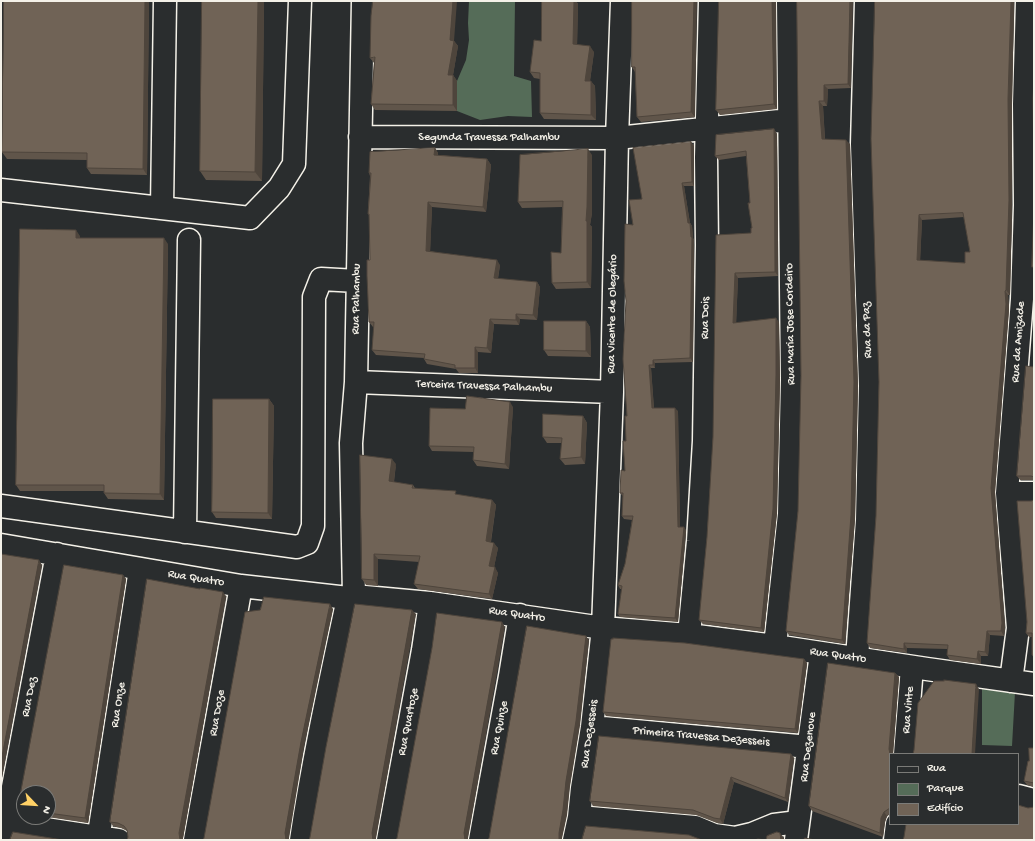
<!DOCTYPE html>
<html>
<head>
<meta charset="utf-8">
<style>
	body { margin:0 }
	#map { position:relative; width:1035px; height:841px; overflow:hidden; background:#2a2d2e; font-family:"Gochi Hand",sans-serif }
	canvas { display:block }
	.frame { position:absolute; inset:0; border:2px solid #f4f1e8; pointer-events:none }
	.legend { position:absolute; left:889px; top:753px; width:130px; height:72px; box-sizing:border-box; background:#2a2d2e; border:1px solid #7b7b78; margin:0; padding:5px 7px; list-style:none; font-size:12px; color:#f4f1e8 }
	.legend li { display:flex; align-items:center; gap:8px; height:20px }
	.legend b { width:20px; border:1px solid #7b7b78 }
	.north { position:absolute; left:16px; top:785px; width:40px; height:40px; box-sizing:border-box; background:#2a2d2e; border:1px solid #7b7b78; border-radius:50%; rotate:115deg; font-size:11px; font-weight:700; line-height:16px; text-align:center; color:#f4f1e8 }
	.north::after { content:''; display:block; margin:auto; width:14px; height:18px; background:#ffd166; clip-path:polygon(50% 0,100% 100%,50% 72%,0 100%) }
</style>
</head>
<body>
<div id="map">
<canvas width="1035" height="841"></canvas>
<div class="frame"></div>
<ul class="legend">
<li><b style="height:5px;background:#2a2d2e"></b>Rua</li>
<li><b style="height:11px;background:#556c58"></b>Parque</li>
<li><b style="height:11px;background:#706356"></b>Edifício</li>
</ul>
<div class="north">N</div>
</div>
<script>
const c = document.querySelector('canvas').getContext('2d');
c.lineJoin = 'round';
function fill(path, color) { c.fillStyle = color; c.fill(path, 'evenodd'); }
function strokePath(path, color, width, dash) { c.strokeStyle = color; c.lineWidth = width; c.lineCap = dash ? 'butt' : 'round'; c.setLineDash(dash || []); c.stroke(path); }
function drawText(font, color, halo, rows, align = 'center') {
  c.font = font + ' "Gochi Hand",sans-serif'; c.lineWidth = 3.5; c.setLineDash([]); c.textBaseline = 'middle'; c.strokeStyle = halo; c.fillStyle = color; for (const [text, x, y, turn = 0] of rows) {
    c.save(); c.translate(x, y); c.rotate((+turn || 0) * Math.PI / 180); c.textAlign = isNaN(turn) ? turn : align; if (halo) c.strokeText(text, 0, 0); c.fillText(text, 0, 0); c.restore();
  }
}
fill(new Path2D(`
	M469,1H515L514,76L531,81L532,117L508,116L480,120L457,111V81L466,60L469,40L468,23Z
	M982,684L1015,692L1012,746L982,745Z`), '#556c58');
const minor = new Path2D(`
	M360,137L617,138L789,120
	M1,190L250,218L279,188L294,164L300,1
	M162,208L165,1
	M356,382L612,392
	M1007,493H1034
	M1,506L297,547L307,543L313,526L314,297L321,279L357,281
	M185,532L189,240
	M1,545L241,586L348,598L354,596L430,603L603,628L689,635L775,646L927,669L1034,684
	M354,596L351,443L356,382L363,1
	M689,635L698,541L704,441L707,245L706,157L710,1
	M775,646L789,514L792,380L788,1
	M857,658L867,520L870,386L862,144L866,1
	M1011,681L1018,628L1007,493L1022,299L1025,205L1024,104L1027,1
	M592,727L809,747
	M905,754L912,667
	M1018,796L1034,800
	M579,817L695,827L714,835L735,838L752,834L774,825L798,822
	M1,822L119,840
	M3,840L57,554
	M98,840L140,569
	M195,840L241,586
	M301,840C313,759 331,678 348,598
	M388,840L423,650L430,603
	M480,840L510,676L520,615
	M574,840L579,817L582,788L592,727L603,628L612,392L617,138L622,1
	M796,840L821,653
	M895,840L897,824`);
strokePath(minor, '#f4f1e8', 25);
strokePath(minor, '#2a2d2e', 22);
fill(new Path2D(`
	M149,1L147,175L91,174L87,168V160L7,159L2,152Z
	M202,1H264L262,181L206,180L200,171Z
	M542,1H576L578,4L577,45L594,52L590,81L595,86L596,120L544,119L540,113V79L534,78L530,72L541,41Z
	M632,1L695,117L641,122L637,117L635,72L632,67Z
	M719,1L777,109L720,115L716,110Z
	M797,1L851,88L828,89L827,106H823L825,139L850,144L858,386L855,519L845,644L789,635L786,631L798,511L801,376Z
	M875,1H1014L1012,104V205L1010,295H1008L1009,309L995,492L1005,628L1004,636L990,635L988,656H981V664L950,660L947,655V649L907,648V653L870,648L867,643L876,516L879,382ZM964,217L970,252L965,263L920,260L922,220Z
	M454,41L458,46L453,75L457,81V111L375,110L371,104L374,63L370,58Z
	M774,129L777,134L778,276L738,278L736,323L779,322L780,380L777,513L764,632L703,624L699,620L707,537L713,437L716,235L751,233L752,228L750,203L746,156L719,160L715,156Z
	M691,142L694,146V186H684L690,223L692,226L693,238L694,240L693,362L655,363V368H651L654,408L678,411L680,527L686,530L678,622L620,617L618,614L622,589H620L618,585L625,564L632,520L624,519L622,516L623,496L620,493L625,471L626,441L633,225L642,199Z
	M435,148L438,153V155L487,159L491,165L486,212L432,207L430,251L500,265L498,279L537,282L540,287L537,320L520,319L519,325L494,324L491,353L478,352V373H459L456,369L427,364L424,359V358L376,355L372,350L374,327H373L369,322L370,216L368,214L370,176L369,173Z
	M592,155V213L590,225L592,227L591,288L556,289L552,283L561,253L562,207L522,208L518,202Z
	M80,236V238L168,244L164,500L108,499L104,493V491H20L16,485Z
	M586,321L590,327L591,357L548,356L544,350Z
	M1034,367V480H1020L1017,476Z
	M269,399L274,406L272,519L216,518L212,512Z
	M513,407L509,469L477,466L473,460L474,452L432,451L429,446L465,409Z
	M583,416L587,423L585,464L565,465L560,459L562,443H547L543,437Z
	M396,464L394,482L413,485L415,488L492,500L496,505L491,542L498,548L494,567L498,573L492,599L418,589L414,584L419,562L378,559V586L366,585L362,579Z
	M1034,500V658L1032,655V637H1029L1026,633L1027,622L1031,501Z
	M64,565L123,575L126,579L88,823L48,817V793H24V813L21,812L18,808Z
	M226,596L183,838V840H127L128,837L127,831L121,828L113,826L110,822Z
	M613,639L804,659L807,663L798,733L606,716L603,712Z
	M895,673L899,677L893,754H890V814L887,816L885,822L883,837L812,811L809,806Z
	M1034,748V787L1027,785L1024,781L1029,761Z
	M791,754L794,758L788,802L734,782L723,824L717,823L696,815L593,806L590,801Z`), '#60554a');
fill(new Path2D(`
	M145,1H149L147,175L143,169Z
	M258,1H264L262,181L255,172Z
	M453,1H457L454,41L458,46L452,81L448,75L450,40Z
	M574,1H576L578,4L577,50L573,44Z
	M694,1H697L695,117L691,112Z
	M772,1H776L777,109L774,104Z
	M850,1H853L851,88L848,84Z
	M1011,1H1014L1012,104V205L1010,295L1006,290L1008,99Z
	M590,46L594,52L589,87L585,81Z
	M453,75L457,81V111L453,105Z
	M591,81L595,86L596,120L591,115Z
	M824,85L828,89L827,106L824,101Z
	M819,101L823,106L825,143L822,139Z
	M774,129L777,134L778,276L775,272Z
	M846,140L850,144L858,386L855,519L845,644L842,640Z
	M691,142L694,146V186L692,182Z
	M435,148L438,153L437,160L434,155Z
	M588,149L592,155V213L590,225L592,227L591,288L587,282L586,221Z
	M487,159L491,165L486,212L483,207Z
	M682,183L684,186L690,224V223L692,226L693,238L694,240L693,362L690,358L691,237L688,223Z
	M428,202L432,207L430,256L426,251Z
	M919,215L922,220L920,264L917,260Z
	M76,230L80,236V244L76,238Z
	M164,238L168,244L164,500L160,494Z
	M497,260L500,265L497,283L494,278Z
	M735,273L738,278L736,328L733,323Z
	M537,282L540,287L537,320L533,315Z
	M1005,291L1008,295L1009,309L995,492L1005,628L1004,636L1001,631L991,488Z
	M516,314L520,319L519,325L516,320Z
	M776,318L779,322L780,380L777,513L764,632L761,628Z
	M490,319L494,324L491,353L487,348Z
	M586,321L590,327L591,357L586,351Z
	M475,347L478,352V373L475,368Z
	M653,360L655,363V368L653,365Z
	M649,365L651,368L654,411L652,408Z
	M269,399L274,406L272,519L268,513Z
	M510,402L513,407L509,469L505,464Z
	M675,408L678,411L680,530L678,527Z
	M583,416L587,423L585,464L581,457Z
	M392,459L396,464L393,487L389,481Z
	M492,500L496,505L490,546L486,541Z
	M684,527L686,530L678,622L675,618Z
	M494,543L498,548L493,572L489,566Z
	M374,554L378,559V586L374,580Z
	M39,560L42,565L1,783V762Z
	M495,567L498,573L492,599L489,594Z
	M123,575L126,579L88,823L85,818Z
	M223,592L226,596L183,838V840H180L179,833Z
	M330,604L333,609L304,747L289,838V840H286L285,833L301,742Z
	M412,610L416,614L376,838V840H373L372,833Z
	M502,622L505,627L468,838V840H465L464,833Z
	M987,631L990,635L988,656L985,652Z
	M586,636L589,640L580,725L570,786L567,815L562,838V840H560L559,839V833L566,781Z
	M904,643L907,648V653L904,649Z
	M978,651L981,656V664L977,659Z
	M804,659L807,663L798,733L795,729Z
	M895,673L899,677L893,754H890L889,749Z
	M976,684L979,689L975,754H972Z
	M791,754L794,758L788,802L785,798Z
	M731,777L734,782L723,824L720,819Z
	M884,812L887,816L885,822L883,837L880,833L881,818Z
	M780,833L784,838V840H781Z`), '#4e453c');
const building = new Path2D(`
	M4,1H145L143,169L87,168V153L2,152Z
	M202,1H258L255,172L200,171Z
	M373,1H453L450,40L454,41L448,75H453V105L371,104L375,57L370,58L371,16Z
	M542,1H574L573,44L590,46L585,81H591V115L540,113V73L530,72L534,40L541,41Z
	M632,1H694L691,112L637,117L635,67H632Z
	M719,1H772L774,104L716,110Z
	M797,1H850L848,84L824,85V101H819L822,139L846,140L854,382L851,515L842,640L786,631L798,511L801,376Z
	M875,1H1011L1008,99L1009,200L1006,290L1005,291L1006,304L991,488L1002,623L1001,631H987L985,652L978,651L977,659L947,655L948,645L904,643V649L867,643L876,516L879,382L871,139ZM963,213L970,252H965V263L917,260L919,215Z
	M1034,78V160L1033,100Z
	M774,129L775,272L735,273L733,323L776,318V375L773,509L761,628L699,620L707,537L713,437L716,235L751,233V228H752L748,203H750L746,151L715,156L716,135Z
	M691,142L692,182L682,183L688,223H690L691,237H692L690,358L653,360V365H649L652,408H675L678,527H684L675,618L618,614L622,586L618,585L625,564L633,516H622L623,493H620L621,470L625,471L623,441H626L625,416H627L623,359L626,301L624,281L625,224L633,225L629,200L642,199L633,148Z
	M435,148L434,155L487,159L483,207L428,202L426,251L497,260L494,278L537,282L533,315L516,314V320L490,319L487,348L475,347V368H455V365L424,359L425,354L372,350L374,322H369L367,276V260H370L369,214H368L371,173H369L370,152Z
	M588,149L587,207L586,221H587V282L552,283L551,252L561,253L563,201L518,202L520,155Z
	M1034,212V267H1032Z
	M20,229L76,230V238H164L160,494L104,493V485H16Z
	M544,321H586V351L544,350Z
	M1026,366L1034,367V477L1031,476H1017Z
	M467,396L510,402L505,464L473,460L474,447L429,446L430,408L465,409Z
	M213,399H269L268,513L212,512Z
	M543,414L583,416L581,457L560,459L562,438L543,437Z
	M360,455L392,459L389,481L413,485L412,488L456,491L455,494L492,500L486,541L494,543L489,566L495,567L489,594L414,584L420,556L374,554V580L362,579Z
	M1034,500V656L1032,655V633H1026L1027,622L1017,501H1031Z
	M1,554L39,560L1,762Z
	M64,565L123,575L85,818L48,813V793H24V809L18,808Z
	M147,579L200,589V588L223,592L179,833L180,840H127L128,837L127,830L124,826L118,823L110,822Z
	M264,597L330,604L301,742L285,833L286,840H203L204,838L245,612L260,610Z
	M355,604L412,610L372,833L373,840H309L310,837L326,747Z
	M437,613L502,622L464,833L465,840H396L397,838L432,648Z
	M527,626L586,636L576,721L566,781L563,810L559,833V839L560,840H488L489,838Z
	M613,638L685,643L804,659L795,729L603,712L611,639H613Z
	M828,663L895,673L889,749L890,754V808L884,812L881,818L880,833L809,806Z
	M944,680L976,684L972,754H913L914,750L918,703L934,681H944Z
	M599,736L791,754L785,798L731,777L720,819L714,818L693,810L590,801Z
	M1029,748H1034V783L1024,781L1028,761H1029Z
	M1018,805L1028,808L1034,807V840H903L904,837L906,824H1018Z
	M586,826L689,835L702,840H582Z
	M13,832L63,840H10Z
	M777,832L780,833L781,840H754L758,839L766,840L767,836Z
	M805,838L815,840H804Z`);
fill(building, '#706356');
strokePath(building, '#4e453c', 1);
drawText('12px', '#f4f1e8', '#2a2d2e', [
	["Segunda Travessa Palhambu",489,138],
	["Rua Palhambu",357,299,-89],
	["Rua Vicente de Olegário",613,314,-89],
	["Rua Dois",706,318,-89],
	["Rua Maria Jose Cordeiro",791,324,-91],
	["Rua da Paz",868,330,-92],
	["Rua da Amizade",1019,342,-86],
	["Terceira Travessa Palhambu",484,387,2],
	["Rua Quatro",196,579,9],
	["Rua Quatro",517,615,8],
	["Rua Quatro",838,656,8],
	["Rua Dez",30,697,-79],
	["Rua Onze",119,705,-81],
	["Rua Vinte",909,710,-85],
	["Rua Doze",218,713,-80],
	["Rua Quartoze",409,722,-79],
	["Rua Quinze",500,728,-79],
	["Rua Dezesseis",590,734,-82],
	["Primeira Travessa Dezesseis",701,737,5],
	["Rua Dezenove",809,747,-83]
]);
</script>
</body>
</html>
